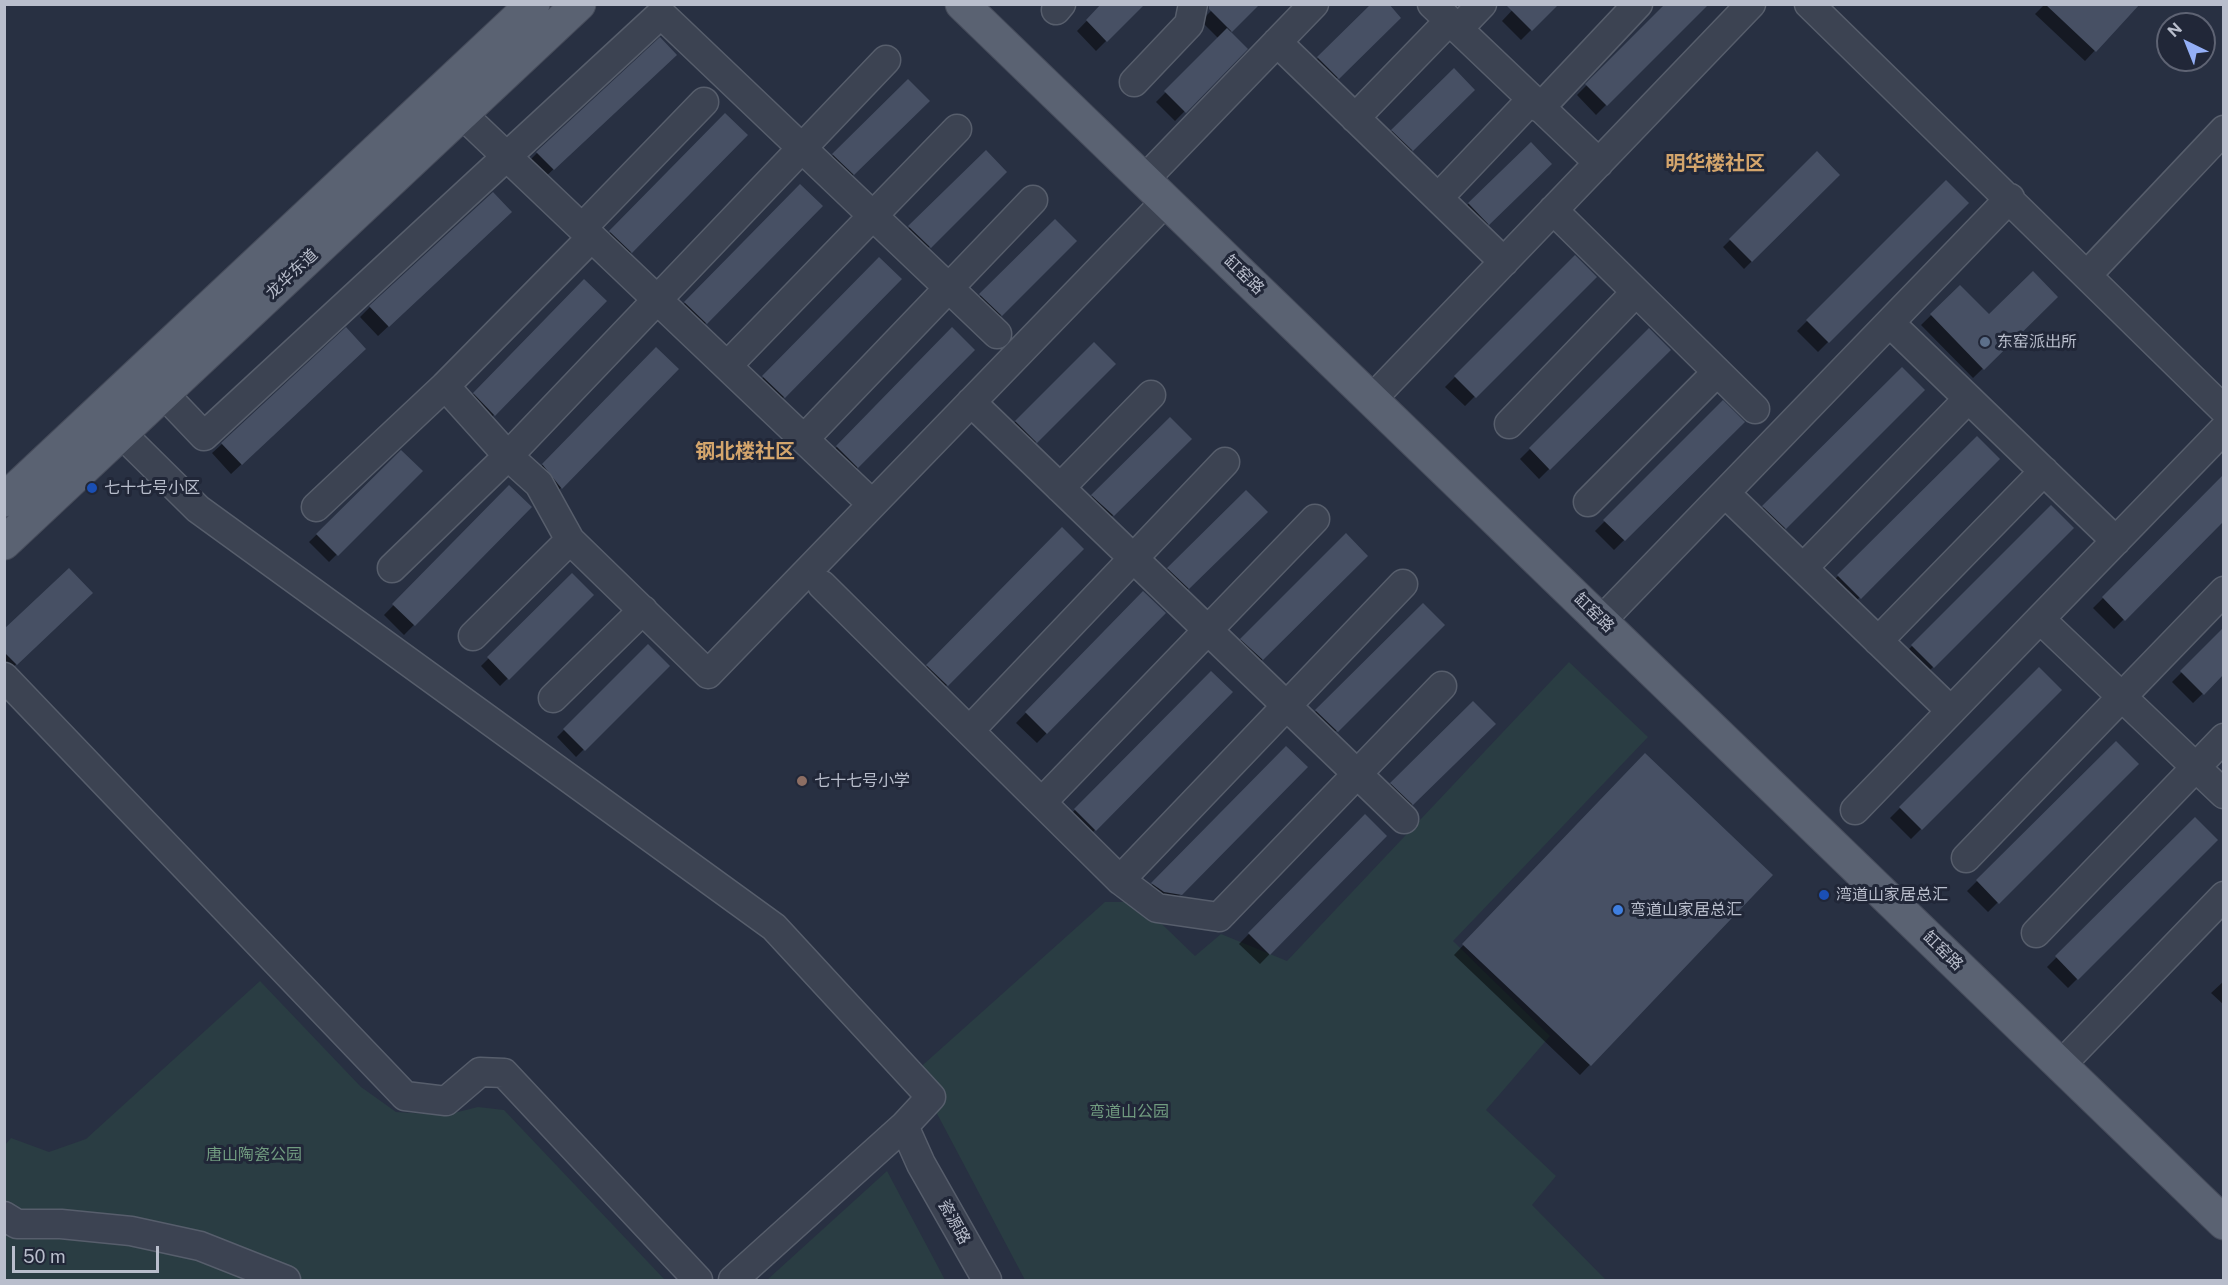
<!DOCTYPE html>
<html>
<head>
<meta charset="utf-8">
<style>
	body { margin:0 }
	#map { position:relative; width:2228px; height:1285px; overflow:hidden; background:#283042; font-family:"Public Sans",sans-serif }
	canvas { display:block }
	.frame { position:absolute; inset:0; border:6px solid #b9becc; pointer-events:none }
	.north { position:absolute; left:2156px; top:12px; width:60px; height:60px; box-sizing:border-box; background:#212738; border:2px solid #5e6373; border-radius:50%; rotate:317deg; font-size:16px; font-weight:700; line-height:24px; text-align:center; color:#b9becc }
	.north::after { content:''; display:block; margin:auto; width:21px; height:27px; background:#94aff6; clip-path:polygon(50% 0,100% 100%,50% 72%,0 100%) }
	.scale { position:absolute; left:12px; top:1246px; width:147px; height:27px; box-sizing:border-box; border:3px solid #b9becc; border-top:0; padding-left:8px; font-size:18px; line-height:21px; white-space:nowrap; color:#b9becc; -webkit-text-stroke:4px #212738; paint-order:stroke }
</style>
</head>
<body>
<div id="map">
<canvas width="2228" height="1285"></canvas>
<div class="frame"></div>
<div class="north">N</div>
<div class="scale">50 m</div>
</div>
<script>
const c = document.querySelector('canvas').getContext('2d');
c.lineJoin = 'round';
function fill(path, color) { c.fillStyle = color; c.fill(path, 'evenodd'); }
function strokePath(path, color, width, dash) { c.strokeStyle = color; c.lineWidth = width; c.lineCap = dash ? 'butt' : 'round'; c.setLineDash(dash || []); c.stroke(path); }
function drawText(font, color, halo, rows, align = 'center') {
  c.font = font + ' "Public Sans","Noto Sans SC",sans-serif'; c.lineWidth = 6; c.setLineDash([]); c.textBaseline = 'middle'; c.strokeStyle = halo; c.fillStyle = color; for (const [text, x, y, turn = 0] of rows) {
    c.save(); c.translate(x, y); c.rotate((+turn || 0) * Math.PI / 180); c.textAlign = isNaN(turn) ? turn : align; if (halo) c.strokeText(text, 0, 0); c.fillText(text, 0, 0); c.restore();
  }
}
fill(new Path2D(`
	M1569,662L1648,737L1453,941L1550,1036L1486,1110L1556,1176L1532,1205L1606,1280H1025L915,1072L1105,902H1139L1195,956L1221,934L1287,961Z
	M260,981L361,1087L396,1112L446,1115L478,1107L504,1110L665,1280H5V1145L11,1138L49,1152L86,1139Z
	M887,1171L945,1280H767Z`), '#2a3d43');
fill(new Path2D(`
	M1103,4H1143L1096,51L1077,31Z
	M1218,4H1258L1229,33L1246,49L1175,121L1156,102L1219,39L1201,21Z
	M1373,4L1399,18L1330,85L1311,65Z
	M1518,4H1557L1521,40L1502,21Z
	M1667,4H1706L1596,115L1577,95Z
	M2045,4H2138L2085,61L2035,14Z
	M665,65L543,179L527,163L537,153Z
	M1454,70L1473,90L1405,157L1385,138Z
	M908,81L928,101L846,182L826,162Z
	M725,115L746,135L621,262L601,242Z
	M1531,144L1550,164L1481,231L1461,211Z
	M986,152L1005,172L922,254L902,235Z
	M1817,154L1838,175L1744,269L1723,247Z
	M1946,182L1967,203L1818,352L1797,331Z
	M800,186L820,206L696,333L675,313Z
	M1055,221L1075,241L994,322L973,303Z
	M500,222L378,336L360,317L370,307Z
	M1575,257L1595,277L1465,406L1445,387Z
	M879,259L900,279L774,407L754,387Z
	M584,281L605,301L484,425L464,404Z
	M1960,287L1989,316L2056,297L1973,378L1921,325Z
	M952,330L972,350L848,477L827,457Z
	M1649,330L1669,350L1539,479L1520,459Z
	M1094,344L1114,364L1029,449L1008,429Z
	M656,349L677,369L551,498L533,475Z
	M354,359L231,474L212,453L222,444Z
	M1902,369L1923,390L1775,538L1754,517Z
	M1723,403L1743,422L1614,550L1595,531Z
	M1170,419L1190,439L1105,523L1085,503Z
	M1977,438L1998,459L1850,607L1828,586Z
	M401,452L421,471L329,562L309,542Z
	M2224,478V520L2114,629L2093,608Z
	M509,487L530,507L404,635L384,615Z
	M1246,492L1266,512L1181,596L1161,576Z
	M2051,507L2072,528L1923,677L1902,656Z
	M1062,530L1081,549L937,695L917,676Z
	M1346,535L1366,556L1255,667L1234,647Z
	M572,575L592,595L500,686L481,666Z
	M90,593L9,671L4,666V631Z
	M1143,593L1164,613L1037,743L1016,723Z
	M1423,605L1442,625L1329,738L1309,718Z
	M2224,630V673L2193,703L2172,682Z
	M648,646L668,666L576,757L557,737Z
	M2039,669L2060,690L1911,839L1890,818Z
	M1211,673L1231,692L1085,840L1065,820Z
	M1473,703L1494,724L1405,811L1384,791Z
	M2116,743L2137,764L1988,912L1967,891Z
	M1286,748L1306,767L1171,904L1143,894Z
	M1635,765L1771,876L1580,1075L1454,955Z
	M1365,816L1385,836L1260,964L1239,944Z
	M2195,819L2216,840L2068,988L2047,967Z
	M2224,981V1005L2211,993Z`), '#0007');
fill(new Path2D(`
	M1101,4H1145L1107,42L1086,20Z
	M1209,4H1260L1232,32L1209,9Z
	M1371,4H1389L1401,18L1339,79L1317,57Z
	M1505,4H1559L1532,31Z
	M1665,4H1709L1607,106L1585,84Z
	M2045,4H2140L2096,52Z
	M1227,28L1248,49L1186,113L1164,91Z
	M660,37L677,55L554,170L536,152Z
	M1454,68L1475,90L1413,151L1391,130Z
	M908,79L930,101L854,175L832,154Z
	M725,113L748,135L632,253L609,231Z
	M1531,142L1552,164L1489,225L1468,203Z
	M986,150L1007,172L931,248L908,226Z
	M1817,151L1840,175L1752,262L1729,239Z
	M1946,180L1969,203L1829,343L1806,320Z
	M800,184L823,206L707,324L684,302Z
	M493,192L512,212L389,327L369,306Z
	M1055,219L1077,241L1002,316L979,294Z
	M1575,255L1597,277L1476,398L1454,376Z
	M879,257L902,279L785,398L762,376Z
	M2033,271L2058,297L1984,370L1930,314L1960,285L1989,314Z
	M584,279L607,301L495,416L473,393Z
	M346,327L366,349L242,465L221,443Z
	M952,327L975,350L858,468L836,446Z
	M1649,328L1671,350L1550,470L1529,448Z
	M1094,342L1116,364L1037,443L1015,421Z
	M656,347L679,369L562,489L542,464Z
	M1902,367L1925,390L1786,529L1762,506Z
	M1723,400L1745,422L1625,541L1603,520Z
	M1170,417L1192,439L1114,516L1091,495Z
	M1977,436L2000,459L1861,599L1837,575Z
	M401,450L423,471L338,556L316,534Z
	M2223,475V522L2125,621L2102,597Z
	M509,485L532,507L415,626L392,604Z
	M1246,490L1268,512L1189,589L1167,568Z
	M2051,505L2074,528L1934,668L1911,645Z
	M1062,527L1084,549L948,686L926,665Z
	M1346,533L1368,556L1263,660L1240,639Z
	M69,568L93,593L17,665L4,652V629Z
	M572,573L594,595L509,680L487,657Z
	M1143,591L1166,613L1047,734L1025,712Z
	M1423,603L1445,625L1338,732L1315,710Z
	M2223,628V675L2204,695L2180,671Z
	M648,644L670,666L585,751L563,729Z
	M2039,667L2062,690L1922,830L1899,807Z
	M1211,671L1233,692L1096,831L1074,809Z
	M1473,701L1496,724L1413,805L1390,783Z
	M2116,741L2139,764L1999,904L1976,880Z
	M1286,746L1308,767L1182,895L1164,892L1151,883Z
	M1645,753L1773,875L1591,1066L1462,944Z
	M1365,814L1387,836L1270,955L1248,933Z
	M2195,817L2218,840L2078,980L2055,956Z`), '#475064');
const minor = new Path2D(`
	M1432,4L1599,163
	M1809,4L2224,410
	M1056,10L1061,4
	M1458,29L1482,4
	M1277,42L1504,262
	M1134,82L1189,24L1193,4
	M1540,108L1638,4
	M462,114L872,504
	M1355,118L1449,21
	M1144,180L1314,4
	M1438,198L1532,99
	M1553,210L1755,409
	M582,228L704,102
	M591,238L445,386L508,456L539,484L570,540L708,674L1166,201
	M2087,275L2224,130
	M1890,323L2116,541
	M727,366L957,129
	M164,394L204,436L661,14L997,334
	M1372,399L1751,4
	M971,402L1404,819
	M1509,424L1636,292
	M122,434L198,509L774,927L931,1097L904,1126
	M804,439L1033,200
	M1060,488L1151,395
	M1725,493L1951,711
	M1588,502L1717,372
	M316,507L445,386
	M392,568L508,456L886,60
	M1803,568L1968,399
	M822,585L1120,880L1157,908L1219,917L1442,686
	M2040,619L2224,794
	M1602,620L2010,198
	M473,636L570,540
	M1878,641L2044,471
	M4,677L405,1096L446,1101L480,1072L504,1073L698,1280
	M553,698L643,610
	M970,730L1225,462
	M1042,802L1315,519
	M1855,810L2224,429
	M1966,858L2224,591
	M1120,880L1403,584
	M2036,933L2224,738
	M2061,1065L2224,896
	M4,1216L17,1224H61L131,1231L200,1246L286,1280
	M733,1280L904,1126L921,1164L987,1280`);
const major = new Path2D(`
	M962,4L2224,1223
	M4,500L533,4
	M4,543L579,4`);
strokePath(minor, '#575e6c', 31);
strokePath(major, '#464c5b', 35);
strokePath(minor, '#3c4352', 28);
strokePath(major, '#5a6272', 33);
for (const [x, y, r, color] of [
	[1985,342,6,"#5c6f8a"],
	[92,488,6,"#1a4fb4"],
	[802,781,6,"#8d6e63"],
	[1824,895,6,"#1a4fb4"],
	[1618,910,6,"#3f7fe0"]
]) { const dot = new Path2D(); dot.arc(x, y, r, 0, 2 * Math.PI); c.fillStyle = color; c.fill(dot); strokePath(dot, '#212738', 2); }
drawText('16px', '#b9becc', '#212738', [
	["龙华东道",292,274,-43],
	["缸窑路",1244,275,44],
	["缸窑路",1594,613,44],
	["缸窑路",1943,951,44],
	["瓷源路",954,1222,61]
]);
drawText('16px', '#b9becc', '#212738', [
	["东窑派出所",1997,342],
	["七十七号小区",104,488],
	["七十七号小学",814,781],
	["湾道山家居总汇",1836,895],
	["弯道山家居总汇",1630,910]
], 'left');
drawText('16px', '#719c80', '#212738', [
	["弯道山公园",1129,1112],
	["唐山陶瓷公园",254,1155]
]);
drawText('bold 20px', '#d4a56c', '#212738', [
	["明华楼社区",1715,164],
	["钢北楼社区",745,452]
]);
</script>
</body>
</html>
